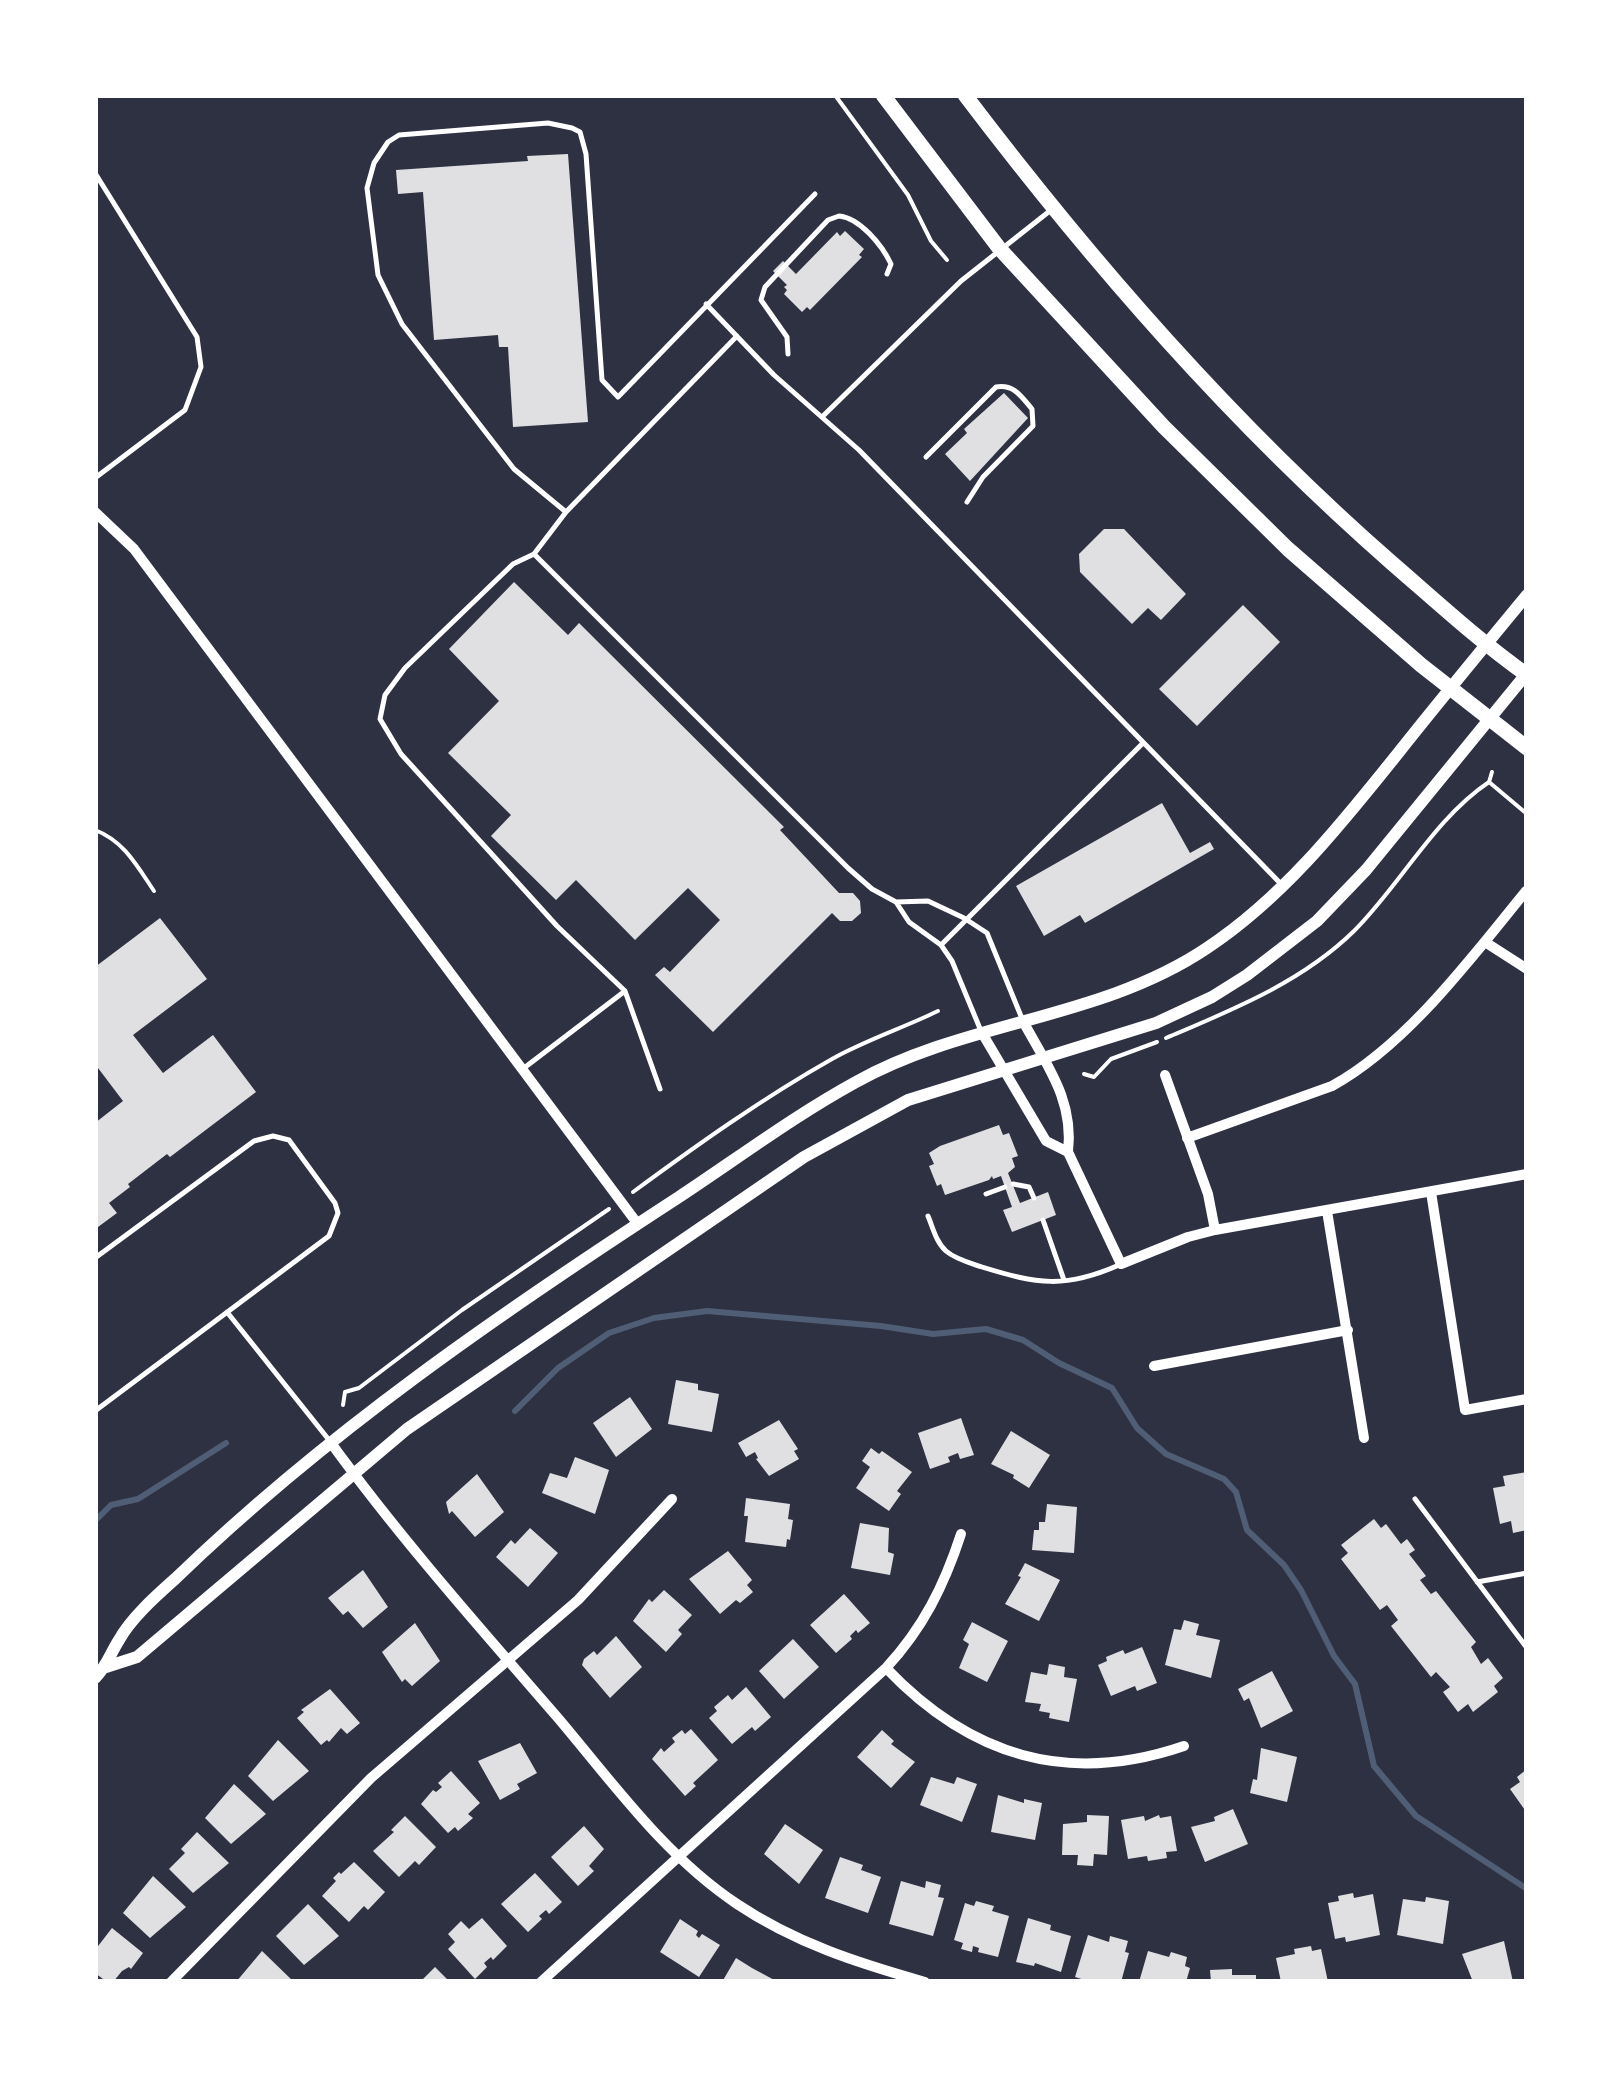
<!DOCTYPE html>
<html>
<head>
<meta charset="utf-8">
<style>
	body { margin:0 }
	#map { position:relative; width:1622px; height:2077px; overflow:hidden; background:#2d3142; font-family:Arial,sans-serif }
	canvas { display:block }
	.frame { position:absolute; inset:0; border:98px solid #fff; pointer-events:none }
</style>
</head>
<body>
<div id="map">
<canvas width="1622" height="2077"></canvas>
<div class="frame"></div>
</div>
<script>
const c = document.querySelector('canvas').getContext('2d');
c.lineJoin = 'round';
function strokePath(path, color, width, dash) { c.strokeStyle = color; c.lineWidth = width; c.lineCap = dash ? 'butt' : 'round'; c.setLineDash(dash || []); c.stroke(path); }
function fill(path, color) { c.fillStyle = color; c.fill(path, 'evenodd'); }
strokePath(new Path2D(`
	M515,1411L558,1368L609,1333L654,1318L707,1311L881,1326L933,1334L986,1329L1023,1340L1059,1363L1112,1388L1137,1428L1166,1454L1224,1479L1236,1492L1247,1530L1284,1565L1301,1590L1334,1656L1355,1684L1374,1766L1416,1816L1527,1889
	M95,1521L111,1505L138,1499L226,1443`), '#4f5d75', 6);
fill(new Path2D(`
	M568,154L588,422L513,427L508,347H499L498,335L434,340L423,192L398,194L396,170L528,161L527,156Z
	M845,231L864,249L859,255L862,257L810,310L807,307L802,312L784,294L787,290L784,287L787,285L773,271L783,261L796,274L837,232L840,236Z
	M1004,393L1028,418L970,481L945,454L967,433L964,429Z
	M1104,529H1124L1186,594L1161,620L1148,608L1132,624L1080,572L1079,554Z
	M514,582L568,635L579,623L784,827L780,830L839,893H853L860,901L861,913L852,921H840L832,913L713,1032L655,975L664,967L670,972L720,920L688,888L635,940L576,880L556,900L491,836L511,815L448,753L499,701L449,649Z
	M1243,605L1280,642L1197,726L1159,689Z
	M1162,803L1190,853L1210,842L1214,849L1085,923L1080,915L1044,936L1016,886Z
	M160,918L207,979L133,1035L163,1073L213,1035L256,1092L170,1157L167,1154L128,1184L130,1187L109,1203L117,1213L98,1227L95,1223V1123L123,1101L95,1064V967Z
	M999,1125L1003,1135L1009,1133L1018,1156L1012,1158L1015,1167L1008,1173L1020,1203L1048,1192L1056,1215L1012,1232L1003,1210L1012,1207L1001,1176L993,1179L992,1176L989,1180L945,1195L941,1184L937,1186L929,1166L934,1164L929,1153L940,1146Z
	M676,1380L698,1384V1390L719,1394L712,1432L668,1424Z
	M630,1397L652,1429L616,1457L593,1423Z
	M961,1418L974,1455L960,1459L958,1453L948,1457L950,1462L930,1469L918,1433Z
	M779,1420L798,1449L794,1451L799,1459L769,1476L756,1459L758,1458L755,1452L746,1457L738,1443Z
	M1011,1431L1050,1455L1029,1488L1013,1478L1014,1475L991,1464Z
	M871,1448L879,1454L882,1451L912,1472L897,1491L901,1494L889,1511L856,1488L870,1467L862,1461Z
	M575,1457L609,1470L595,1514L542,1493L550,1473L567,1478Z
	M1527,1472V1530L1513,1533L1511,1521L1500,1524L1493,1488L1505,1486L1503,1476Z
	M477,1474L504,1512L475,1537L452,1511L449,1514L446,1502Z
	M746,1498L790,1504L788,1519L793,1520L790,1540L787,1539L786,1547L745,1542L748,1516H744Z
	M1047,1504L1077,1507L1074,1553L1032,1550L1034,1530H1039V1522H1045Z
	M1374,1519L1381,1528L1386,1524L1401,1544L1407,1539L1415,1550L1409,1554L1426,1576L1420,1580L1431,1594L1436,1591L1476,1642L1471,1647L1481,1664L1488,1658L1503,1678L1494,1686L1498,1692L1473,1712L1468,1704L1458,1712L1443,1692L1450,1687L1436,1672L1431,1677L1391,1626L1398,1620L1387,1605L1380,1610L1341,1559L1348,1553L1341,1545Z
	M860,1523L889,1528L888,1552L894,1554L890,1575L851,1568Z
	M530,1528L558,1553L528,1587L496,1557L511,1540L515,1544Z
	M728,1551L752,1580L747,1585L753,1592L740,1603L736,1600L720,1614L689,1579Z
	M1025,1563L1060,1580L1039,1621L1005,1604L1021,1577L1018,1576Z
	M363,1570L388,1607L363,1628L348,1611L343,1615L328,1598Z
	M664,1590L692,1615L678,1630L682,1634L666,1652L633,1621L649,1599L652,1602Z
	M844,1594L870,1623L858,1633L856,1630L850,1636L852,1639L836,1653L810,1625Z
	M1184,1620L1199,1624L1196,1635L1220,1640L1211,1678L1165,1665L1174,1629L1181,1630Z
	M972,1622L1008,1641L987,1682L959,1668L969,1644L963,1640Z
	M415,1623L440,1661L412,1686L405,1679L402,1682L382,1652Z
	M616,1636L642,1667L610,1698L582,1665L584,1659L594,1651L597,1655Z
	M793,1639L819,1667L784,1699L759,1671Z
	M1142,1647L1157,1683L1137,1691L1135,1686L1111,1696L1098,1665L1107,1661L1106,1657L1123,1650L1125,1654Z
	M1049,1664L1065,1667L1064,1677L1077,1679L1069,1722L1049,1718L1050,1713L1039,1711L1041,1704L1025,1702L1031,1672L1047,1675Z
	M1272,1671L1293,1711L1261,1728L1249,1698L1244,1701L1238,1689Z
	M746,1687L771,1717L755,1731L752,1727L732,1744L709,1718L717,1711L714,1707L728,1695L732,1700Z
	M330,1689L360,1723L347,1734L341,1728L329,1742L327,1740L321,1745L297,1718L304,1712L301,1710Z
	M691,1729L718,1760L693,1783L696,1786L685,1796L652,1759L661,1748L664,1752L675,1742L672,1738L682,1730L685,1734Z
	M882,1730L894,1741L891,1744L915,1762L891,1788L857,1757Z
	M278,1740L309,1771L273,1801L248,1776Z
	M520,1743L537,1773L517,1784L520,1789L500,1800L478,1761Z
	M1261,1748L1297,1757L1287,1802L1250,1793L1253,1779L1257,1780Z
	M1527,1769V1813L1510,1789L1520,1782L1517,1777Z
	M451,1771L480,1803L468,1814L473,1818L458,1831L455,1827L448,1833L421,1804L433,1790L436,1792L442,1787L438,1783Z
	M931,1777L954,1784L957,1777L977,1784L962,1822L920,1805Z
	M234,1784L266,1814L231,1844L205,1818Z
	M998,1795L1024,1803V1799L1042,1803L1035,1840L991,1832Z
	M1233,1809L1248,1844L1205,1862L1191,1827L1215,1821L1214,1817Z
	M1087,1815L1109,1816L1107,1855L1094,1854L1093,1866L1077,1865L1078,1855H1062L1063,1824L1087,1822Z
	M1159,1815L1160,1818L1171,1816L1177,1851L1166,1852L1167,1858L1148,1861L1147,1856L1128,1859L1121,1820L1144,1816L1145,1821Z
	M405,1816L436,1847L419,1865L415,1861L399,1877L373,1851L394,1832L391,1830Z
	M785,1824L823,1850L799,1884L764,1854Z
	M584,1826L604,1849L589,1866L594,1871L578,1886L551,1857Z
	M197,1832L229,1863L193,1893L169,1869L185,1853L181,1849Z
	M840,1857L863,1865L861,1870L881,1877L868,1913L825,1898Z
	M354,1862L385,1892L368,1910L364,1906L349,1922L322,1896L336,1881L333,1878L339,1872L341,1874Z
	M535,1873L562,1902L549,1914L546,1910L539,1916L542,1919L528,1932L501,1904Z
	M153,1876L186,1907L150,1938L123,1913Z
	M901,1881L925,1888L926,1881L941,1885L938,1897L944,1898L933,1936L889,1924Z
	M1353,1893L1354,1898L1373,1894L1380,1935L1346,1942L1345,1937L1335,1939L1328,1903L1339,1901L1338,1896Z
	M1426,1897L1449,1901L1443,1944L1397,1935L1403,1899L1425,1902Z
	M976,1901L994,1906L992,1911L1009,1916L998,1957L978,1952L979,1948L973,1946L972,1952L961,1949L963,1943L954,1940L965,1903L974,1906Z
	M308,1904L339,1936L304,1965L276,1936Z
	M482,1918L507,1946L493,1960L491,1957L484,1963L487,1967L475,1979L448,1949L455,1942L448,1934L461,1921L469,1929Z
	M1028,1918L1051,1925L1050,1930L1071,1936L1061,1972L1035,1963L1034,1966L1016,1962Z
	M680,1919L698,1931L696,1935L699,1938L702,1934L720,1945L699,1977L660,1952Z
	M112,1928L143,1953L131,1969L129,1967L122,1971L113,1982H107L95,1973V1950Z
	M1088,1935L1109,1942L1110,1936L1128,1941L1125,1952L1129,1953L1121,1982H1091L1075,1977Z
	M1504,1941L1513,1982H1473L1462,1954Z
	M1311,1946L1312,1951L1321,1949L1328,1982H1281L1276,1958L1295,1954L1294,1949Z
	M262,1951L294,1982H236Z
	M1148,1951L1169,1957L1171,1952L1187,1957L1185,1966L1190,1968L1186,1982H1139Z
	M736,1958L752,1968L778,1982H722Z
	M435,1967L450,1982H420Z
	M1232,1969V1975H1256V1982H1211L1210,1970Z`), '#e0e0e3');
strokePath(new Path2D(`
	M835,95L908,195L931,241L947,260
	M1489,782L1527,814
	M95,830C124,841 137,866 154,891
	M1166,1038C1232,1010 1302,982 1354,931C1401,884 1434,819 1489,782L1492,772
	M1084,1074L1094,1077L1111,1059L1157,1042
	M633,1192C697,1145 763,1098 832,1059C866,1040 903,1028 938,1011
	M343,1405L345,1392L359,1388L462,1310L609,1209`), '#fff', 4);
strokePath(new Path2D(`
	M95,173L197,337L201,367L185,410L95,478
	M706,304L774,375L859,450L1281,884
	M788,354L787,337L761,300L765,287L828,220L839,216C860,218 882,245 891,264L887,274
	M823,416L961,281L1051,210
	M926,457L996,387C1014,384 1021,396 1032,409L1033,426L983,477L967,502
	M566,512L514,469L402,324L378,275L367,188L374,163L388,142L399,135L548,123L572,128L580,132L586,154L602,380L618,397L815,194
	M534,554L848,868L872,889L896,902L909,922L941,945L952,961L981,1031
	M896,902L928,901L964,918L987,933L1023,1021
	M941,945L1142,744
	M524,1068L625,991
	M660,1089L625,991L557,926L401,754L380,719L385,695L405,668L513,564L534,554L566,512L737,336
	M1013,1184L1029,1187L1034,1198
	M986,1194L1005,1187
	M928,1216C933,1228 936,1242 946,1251C955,1259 970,1263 982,1267C1037,1284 1065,1289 1119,1265
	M1043,1220L1064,1280
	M95,1258L254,1141L273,1136L289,1140L335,1203L338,1213L329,1236L95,1411
	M227,1312L329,1440
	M1415,1499L1527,1648
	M1477,1582L1527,1573`), '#fff', 5);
strokePath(new Path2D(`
	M95,512L134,549L637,1223
	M1485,942L1527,969
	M982,1033L1046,1141L1068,1152C1074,1101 1048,1067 1024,1023
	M1165,1075L1208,1194L1215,1230
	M1187,1138L1332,1086C1407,1045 1472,957 1526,891
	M1068,1152L1121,1264L1188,1237L1215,1230L1527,1174
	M1431,1192L1465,1410L1527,1399
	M1327,1211L1364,1438
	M1154,1366L1348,1330
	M331,1443C401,1539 480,1628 558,1718C613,1783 665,1856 737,1904C795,1943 858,1963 925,1982
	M886,1668C970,1756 1067,1786 1184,1746
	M171,1982L371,1778L578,1600L672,1499
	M541,1982L886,1668C923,1628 944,1586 961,1534`), '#fff', 10);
strokePath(new Path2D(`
	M106,1667L137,1657L407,1429L804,1157L908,1100L1156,1023L1212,997L1247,975L1317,921L1366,870L1527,673
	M95,1678C107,1666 110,1654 119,1640C131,1618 156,1596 175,1579C327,1432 502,1312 679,1197C738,1158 794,1116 856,1082C967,1020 1100,1020 1207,948C1284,897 1342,823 1399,752C1441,699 1484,647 1527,595`), '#fff', 12);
strokePath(new Path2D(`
	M883,95L999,248L1164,427L1288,549L1421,665L1527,748
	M965,95C1094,265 1233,424 1393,564C1437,602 1479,641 1527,675`), '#fff', 15);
</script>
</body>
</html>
